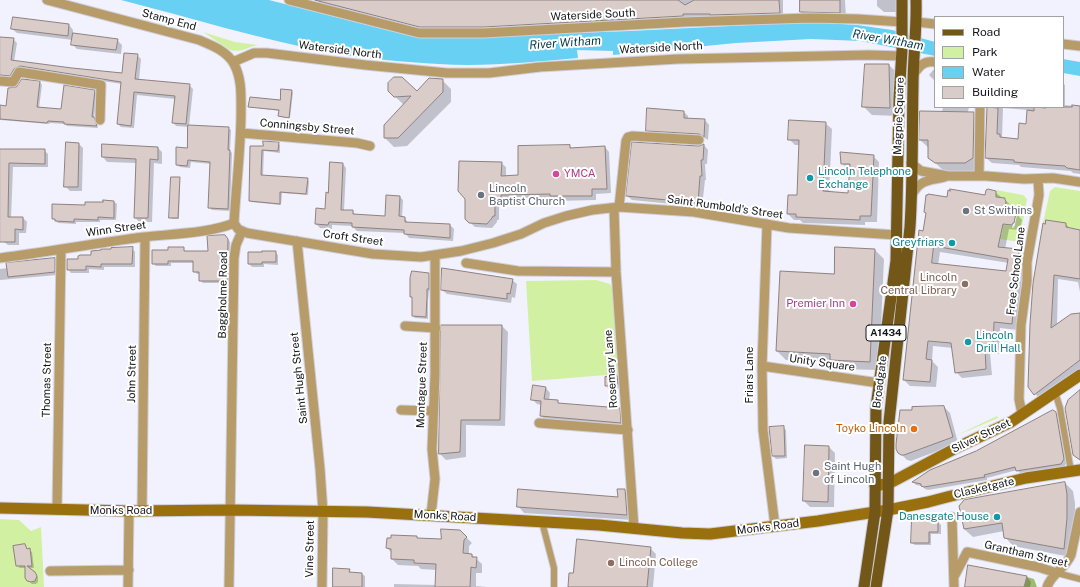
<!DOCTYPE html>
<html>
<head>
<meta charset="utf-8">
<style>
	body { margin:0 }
	#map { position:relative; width:1080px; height:587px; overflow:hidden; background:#f1f2fe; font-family:"Public Sans",sans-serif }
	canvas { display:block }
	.legend { position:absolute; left:934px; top:16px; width:130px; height:92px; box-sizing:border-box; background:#fff; border:1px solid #a1a2a3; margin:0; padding:5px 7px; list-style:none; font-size:12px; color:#15161a }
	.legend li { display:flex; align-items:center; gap:8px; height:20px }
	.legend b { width:20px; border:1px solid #a1a2a3 }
</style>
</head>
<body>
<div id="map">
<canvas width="1080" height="587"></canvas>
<ul class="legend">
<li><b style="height:5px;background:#735719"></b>Road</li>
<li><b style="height:11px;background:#d2f0a2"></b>Park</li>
<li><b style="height:11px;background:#68d1f3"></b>Water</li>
<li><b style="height:11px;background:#daccc9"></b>Building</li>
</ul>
</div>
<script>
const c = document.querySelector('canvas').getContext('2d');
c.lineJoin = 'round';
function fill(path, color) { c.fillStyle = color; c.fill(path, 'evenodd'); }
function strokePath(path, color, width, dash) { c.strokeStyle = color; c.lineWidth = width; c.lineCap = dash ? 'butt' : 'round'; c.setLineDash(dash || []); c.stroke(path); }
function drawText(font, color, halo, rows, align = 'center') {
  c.font = font + ' "Public Sans",sans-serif'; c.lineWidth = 4; c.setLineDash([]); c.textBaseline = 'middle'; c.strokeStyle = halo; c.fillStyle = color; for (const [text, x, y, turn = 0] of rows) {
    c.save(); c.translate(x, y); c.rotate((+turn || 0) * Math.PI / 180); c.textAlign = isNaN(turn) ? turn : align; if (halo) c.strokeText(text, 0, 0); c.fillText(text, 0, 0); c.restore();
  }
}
fill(new Path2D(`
	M203,32L235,42L258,45C248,47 241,53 230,50Z
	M1055,187L1080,191V230L1043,223L1050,191Z
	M996,190L1023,195L1027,199L1019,242L988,237L989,233L1002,235L1003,225L1015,226L1018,210L1004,209L1005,202H1006L1005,198L996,199V197H995Z
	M596,280L610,284L613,290L618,374L532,381L526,281Z
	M997,416L998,418L953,437Z
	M0,519L19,520L31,531L41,527L44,587H0Z`), '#d2f0a2');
fill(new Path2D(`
	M1027,577L1034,579L1037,587H1024Z`), '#9fbc6f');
fill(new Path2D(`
	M121,0H269L407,35L432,38L630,31L809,22L857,25L892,30L935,42V56L861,41L811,39L736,43L613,55V51L577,50L578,58C531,62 485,67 439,64C404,62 368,59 333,53C262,40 192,18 121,0Z
	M1063,59L1080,62V76L1063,73Z`), '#68d1f3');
fill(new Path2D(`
	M316,0H783V17L489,31H425L321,4Z
	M801,0H845L846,18H807L801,12Z
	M877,0H899V12H884L877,6Z
	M69,25L73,30V34L117,40L122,45L121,54L77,49L72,44L73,40L17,33L12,29Z
	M13,39L17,43L14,62L123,75L137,55L141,59L139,80L189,85L193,89L189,126L228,128L231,130L230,151L232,153L230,211L212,210L209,207L211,164L191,162L190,168L180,167L177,165L188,149L189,127L176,126L173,122L175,99L137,95L134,128L121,127L118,124L122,84L24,69L13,79L0,80V43Z
	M889,65L898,74L899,116L872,115L863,106Z
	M934,69L935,70V86L934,85L935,81L929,75Z
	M442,80L451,89V102L407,146L394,147L385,138L404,105L389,91L417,92Z
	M40,82L42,85L39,108L62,110L94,91L97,93L94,119L98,128L67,126L65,124L50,123L49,124L0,120V106L7,107Z
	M1063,83L1065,85V105L1080,107V106V174L1073,173L1071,171L1021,167L1019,165L992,163L986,158L988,107H1063ZM1003,108L1028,110L1027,125L1019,140L1002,138Z
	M282,90L293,92L290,118L280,117L279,116L280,111L250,107L281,101Z
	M943,107H969L968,112L974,113L984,123L976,174L946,173L929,157V148L920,140L942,112Z
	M684,112L688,116V119L705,120L709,125L708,140L705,138L651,135L647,130Z
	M825,123L832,129L829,193L849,194L851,170H848L842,163L873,156L879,162L877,222H865V225L803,223L800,220H794L788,214L798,196L799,145H795L789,139Z
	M278,143L280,145V153L264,151L263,176L307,179L309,181L308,195L282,193L281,205L251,202L250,200L251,147H264Z
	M79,144L83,148L82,191H70L65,186Z
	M704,145L708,150L707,164H705L706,180H705L702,207L632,200L627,196Z
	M103,146L158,148L162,152V164L154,163L152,222H139L135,217L136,163L107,162L103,157Z
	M569,146L572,148L605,147L609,152L611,193L596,194V200L555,201L553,198L505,199V203H499V220H497V222L492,228L475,227L466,219L501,163L506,167V177L519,176Z
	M0,150H44L48,154V167H13L11,218H23L27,222L26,233H19V245H8L4,242H0Z
	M343,164L346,168L344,211H352L356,215L386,217L400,197L403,200L402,218H405L408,223L450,225L454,229L453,241L409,238L405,233L357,231L352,226L332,225V229L320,228L316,224L326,210L329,194Z
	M179,178L180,179L179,219H172L170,217Z
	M995,192L1011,205V211H1014L1022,220L1020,229H1018V230L1009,229L1005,249L1018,250L1024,256L1018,330L1000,328L999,354H990L992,375L962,378L956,372L953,348L933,346L932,361L938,367L936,387L910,386L904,380L924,232L948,198L986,197ZM1015,215H1017L1014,228H1012ZM940,252L1009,263L1007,272L938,265Z
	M114,202L117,204L116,220H100V222H76V224L58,223L53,218L86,206Z
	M1066,224L1070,229L1080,231V292L1078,282L1058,279L1057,326L1080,314V369L1040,399L1029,387L1031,324Z
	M228,239L230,242L229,283H203L200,280V274H197L194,271V263H171V266H156L153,263L169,251L183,248L186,252H209Z
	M132,248L135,252V267H104V270L89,269V273H71L68,269L79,260Z
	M875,250L884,259L879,370L840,369L833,362L786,360L777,351L835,275Z
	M275,252L278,255V265L264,264V267H252L249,264Z
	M55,259L57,261V275L0,280V269L8,268Z
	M429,274L431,276V291H429L428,300V319L415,318L413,316V298L411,296Z
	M512,280L517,284L515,298L512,297L511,303L447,294L442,290Z
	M502,326L508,332L505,426L466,425V457L446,460L440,454L443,328Z
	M617,376L620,379V388L609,389L606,386V378Z
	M534,386L546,388L550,393L549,400L557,401L560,404L619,409L624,413L625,427L546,420L541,416L542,405L537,404L532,399Z
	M944,407L950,413L958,443L911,461L907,460L901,454L913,411Z
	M1056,413L1059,416L1067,462L1064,467L1020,473L1017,470L987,478V480L928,490L925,489L922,486L916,485L914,483L930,471L976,452Z
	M783,427L786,430L787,458L776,459L773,456Z
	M829,447L835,453L834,507H810L804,501Z
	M1065,483L1073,491L1075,503V526L1071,557L1013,546L1005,537L1004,531L973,537L964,529Z
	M625,490L631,496L633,520L524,513L518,506L619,498Z
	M933,520L934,522H938L941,525V534H931V545H915L912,543Z
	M460,531L472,543L469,546V555H472L482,564V573H476V586L487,587H394V584L436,585L437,570L421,569L418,566L398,565L392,559V553L387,548L416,537L419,539L441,540Z
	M25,545L28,550L32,552L34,568H28L38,577V582L36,584H32L27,579L26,568H20L17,566Z
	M650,548L656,554L653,587H569Z
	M969,566L1027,577L1031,582L1030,587H964H966Z
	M349,570L352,573L362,574L365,576V587H334Z`), '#0003');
const building = new Path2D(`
	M315,0H678L685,5L694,0H779L780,13L710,15V14H683V16L484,27H420Z
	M800,0H840V13L800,12Z
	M13,17L69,24L68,36L11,29Z
	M73,33L118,39L116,50L71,45Z
	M0,37L14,38L11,60L72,68L122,73L124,53L138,54L135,79L190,84L186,124L172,123L175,96L134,92L131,126L117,124L121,82L20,66L14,69L10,76L0,75Z
	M865,64H889L890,108L862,107Z
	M394,77H402L417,91L429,78L443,79V92L398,138H384V125L411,96L394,97L388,91V83Z
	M22,79L40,81L37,107L61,109L64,85L95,90L92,117H94L97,126L64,124V122L48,121L47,123L0,119V105L6,106L8,88L16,87Z
	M281,89L292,90L289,118L278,116L279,110L248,107L250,97L280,100Z
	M1072,105L1080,106V170L1067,168L1065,166L1037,164L1014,162V160L985,158L987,107L998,108L997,134H1000V137L1018,139L1019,123L1026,124L1027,110L1034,111V107L1046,108V107H1072Z
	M647,108L684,111V118L705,119L704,137L699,134L646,131Z
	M920,111L974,112L973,158L965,163H935L928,158V140H919Z
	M789,120L826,122L823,191L848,193L850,164H841L840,152L874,155L871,216H860V220L796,217V214H787L788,195H797L799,140H788Z
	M188,125L229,127L228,150H230L228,209L208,208L210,162L188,160L187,166L176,165V147L187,148Z
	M263,141L279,142L278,151L262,150L261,175L308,178L306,194L280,192V204L249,201L250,146H263Z
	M66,142L79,143L78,187H64Z
	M632,142L699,146L704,144L703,160H701L702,176H700L698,203L626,196Z
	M102,144L158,147V160L150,159L148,218H134L136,159L102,157Z
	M570,145V148L605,146L607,189H592V196H550V194L501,195V199H495V216H493L492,218L487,224L469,223L465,219V199L458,191L459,161L502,162L501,176L518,175V146Z
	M0,149H45V164L9,163L8,217H23V230L15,229V242H0Z
	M330,162L343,163L341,210H353V214L385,216L386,195L400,196L399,216L405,217V222L450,224V238L404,234V230L352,227V223L329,222L328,225L315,224L316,208L325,209L326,192L328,193Z
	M171,177H180L178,218H169Z
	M950,189L985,195L986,190L988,189L996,191V197L1005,198V200L1006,201L1005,209L1015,211L1014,212L1016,213L1014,223H1013L1012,225L1003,224L998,247L1019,249L1012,324L994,322L993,348H985L986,369L955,373L951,343L928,341L926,359L932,360L930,382L903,380L919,230L923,231L926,213L924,212L926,195H928V194L947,197L948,190L950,191ZM934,246L1008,259L1006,271L932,263Z
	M103,200L114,201V218L98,217V220L74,219V222L55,221V219H52V204L85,205V202H103Z
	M1046,220L1066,223V227L1080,230V279L1054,275L1051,328L1071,314L1080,313V360L1034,395L1028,387L1030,324L1033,283L1043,223L1045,224Z
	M225,235L228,239L227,281H199V272H193V261H168V264H152V250H168V247H184V251H208L207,236Z
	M133,247L132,264H101V267L86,266V270H67V259H78V256L80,255H91V251L101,250V249H111V248Z
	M835,247L875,249L870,362L830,360V354L776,351L780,271L834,274Z
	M262,251H276V262H262V264H248V252H262Z
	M55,258V272L8,277L6,263Z
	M442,268L513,279L510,294L507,293V299L441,290Z
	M412,271L429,273V289H427V297L426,317L412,316V297H410V278Z
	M441,325H502L500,420H461L460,452L439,454Z
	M617,375L618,385L605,386V377Z
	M533,385L546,387L544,399L558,400V403L620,408L621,423L540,416L541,401L531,400Z
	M1080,390V460L1073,455L1065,408L1068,400Z
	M944,406L953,437L904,455H901L898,453L896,449V444L900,410H912V407Z
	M1053,410L1056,412L1064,459L1061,464L1016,471L1015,467L984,475L985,477L924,487L921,486V484L912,482L930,470L976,451Z
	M784,426L785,456H772L769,427Z
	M805,445L829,446L828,502L803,501Z
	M1065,482L1067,494V518L1064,549L1004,538L1002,523L964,529L959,506L964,500Z
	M518,489L618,497L617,489H625L627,515L517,507Z
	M912,519H933V521H938V532H929V543H911Z
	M441,529L460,530L467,537L464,540L463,553L472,554V557H477L476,568L471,567L470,587H435L436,564L414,563V560L391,559V549L386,548L387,538H391V535L417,536V538L441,539Z
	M577,539L651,547L647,587H568L569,573H573Z
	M25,544L27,549L30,548L32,566H27L35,572L37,576L35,581L31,582L27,581L25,578V566H16L13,546Z
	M968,565L1027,576L1024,587H965Z
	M333,568L350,569L349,572L362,573V587H333Z`);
fill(building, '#daccc9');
strokePath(building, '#8e817f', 1);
const pedestrian = new Path2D(`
	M1055,392L1060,408L1071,471
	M542,522L554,568V587
	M1057,573L1080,579`);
const minor = new Path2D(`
	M47,0L199,40C211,45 227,51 234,64C242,79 241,95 241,112C241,149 236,186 234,223L238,229L247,233L373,254L421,257L461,251L493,243L521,234L544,223L566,216L592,210L619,207L694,212L789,228L897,235
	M289,0L419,33H484L685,22L810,18L858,19L902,22
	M916,22L935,24
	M1063,44L1080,46
	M233,62L254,53H267L365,65L447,73H489L540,67L678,59L869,55L902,56
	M913,75C919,67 923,60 935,62
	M0,81L13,82L19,72L101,85L100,120
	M241,133L357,143L370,146
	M911,163L921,171L948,176H986L1024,179L1053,178L1080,182
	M979,176L980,107
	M912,195C920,179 929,181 945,177
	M619,207L626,141L628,137L632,136L699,140
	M614,208L616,272L634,528
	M767,224L762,366L763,430L775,526
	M297,241L320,469L323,512L322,587
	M0,258C48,252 96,243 144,237C171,234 211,233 234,223
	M466,263L518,271L616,272
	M405,326L436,328
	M762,366L879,383
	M401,410L433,411
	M1022,414L1019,399L1021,325L1027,281V262L1039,195L1038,179
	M539,423L628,430
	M57,510L61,250
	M142,511L145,237
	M431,515L435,479L432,449L435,375V256
	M952,517L954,587
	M50,571L129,570
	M955,575L967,552L1038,567L1057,573
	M128,587L129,511
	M229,587L234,258L236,245L242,231
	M1047,587C1051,574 1065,569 1071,555L1080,512`);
const secondary = new Path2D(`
	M875,486L890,483L956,448L1011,422L1080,375
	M0,508L129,511L231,510L367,512L599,525L682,533L710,534L818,521L888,510L928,502L947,497L1026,478L1080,470`);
const primary = new Path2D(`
	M864,587L875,512L876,407L896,261L899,98L902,50V0
	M876,587L888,510L889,422L910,227C913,180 912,133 913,86C913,57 917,29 916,0`);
strokePath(pedestrian, '#cecfda', 8);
strokePath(minor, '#cecfda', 11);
strokePath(secondary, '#cecfda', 13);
strokePath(primary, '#cecfda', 13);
strokePath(pedestrian, '#b79c69', 6);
strokePath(minor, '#b79c69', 9);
strokePath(secondary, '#99700d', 11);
strokePath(primary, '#735719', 11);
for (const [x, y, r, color] of [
	[556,174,4,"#d1479c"],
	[810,178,4,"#0f9aa8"],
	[481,195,4,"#6b7280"],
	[966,211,4,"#6b7280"],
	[952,243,4,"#0f9aa8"],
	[965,284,4,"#8d6e63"],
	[853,304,4,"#d1479c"],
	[968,342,4,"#0f9aa8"],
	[914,429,4,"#e8710a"],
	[816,473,4,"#6b7280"],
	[997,517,4,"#0f9aa8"],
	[611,563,4,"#8d6e63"]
]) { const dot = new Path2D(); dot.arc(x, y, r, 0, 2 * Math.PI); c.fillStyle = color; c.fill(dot); strokePath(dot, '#fff', 1.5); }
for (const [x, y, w] of [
	[886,333,40]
]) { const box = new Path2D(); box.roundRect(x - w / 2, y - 8, w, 16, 3); c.fillStyle = '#fff'; c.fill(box); strokePath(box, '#15161a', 1); }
drawText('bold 10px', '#15161a', null, [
	["A1434",886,333]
]);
drawText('11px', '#15161a', '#fff', [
	["Waterside South",593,15,-3],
	["Stamp End",169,20,15],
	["Waterside North",661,48,-3],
	["Waterside North",340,50,7],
	["Magpie Square",899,116,-88],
	["Conningsby Street",307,127,5],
	["Saint Rumbold's Street",725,207,8],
	["Winn Street",116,229,-8],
	["Croft Street",353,238,8],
	["Free School Lane",1016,271,-83],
	["Baggholme Road",223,295,-89],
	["Unity Square",822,363,8],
	["Rosemary Lane",611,369,-94],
	["John Street",132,374,-89],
	["Friars Lane",750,375,-90],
	["Saint Hugh Street",299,378,-96],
	["Thomas Street",47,380,-89],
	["Broadgate",880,382,-83],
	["Montague Street",422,385,-88],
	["Silver Street",981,436,-26],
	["Clasketgate",984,488,-13],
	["Monks Road",121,511],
	["Monks Road",445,516,3],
	["Monks Road",768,527,-7],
	["Vine Street",310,549,-89],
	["Grantham Street",1026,554,13]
]);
drawText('11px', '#0d838f', '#fff', [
	["Lincoln Telephone",818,172],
	["Exchange",818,185],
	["Greyfriars",944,243,"right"],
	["Lincoln",976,336],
	["Drill Hall",976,349],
	["Danesgate House",989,517,"right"]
], 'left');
drawText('11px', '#b23c85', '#fff', [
	["YMCA",564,174],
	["Premier Inn",845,304,"right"]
], 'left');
drawText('11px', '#5b616d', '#fff', [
	["Lincoln",489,189],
	["Baptist Church",489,202],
	["St Swithins",974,211],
	["Saint Hugh",824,467],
	["of Lincoln",824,480]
], 'left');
drawText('11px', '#785e54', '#fff', [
	["Lincoln",957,278],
	["Central Library",957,291],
	["Lincoln College",619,563,"left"]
], 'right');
drawText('11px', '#c56008', '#fff', [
	["Toyko Lincoln",906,429]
], 'right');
drawText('italic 12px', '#073947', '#fff', [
	["River Witham",888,40,10],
	["River Witham",565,43,-4]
]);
</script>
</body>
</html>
